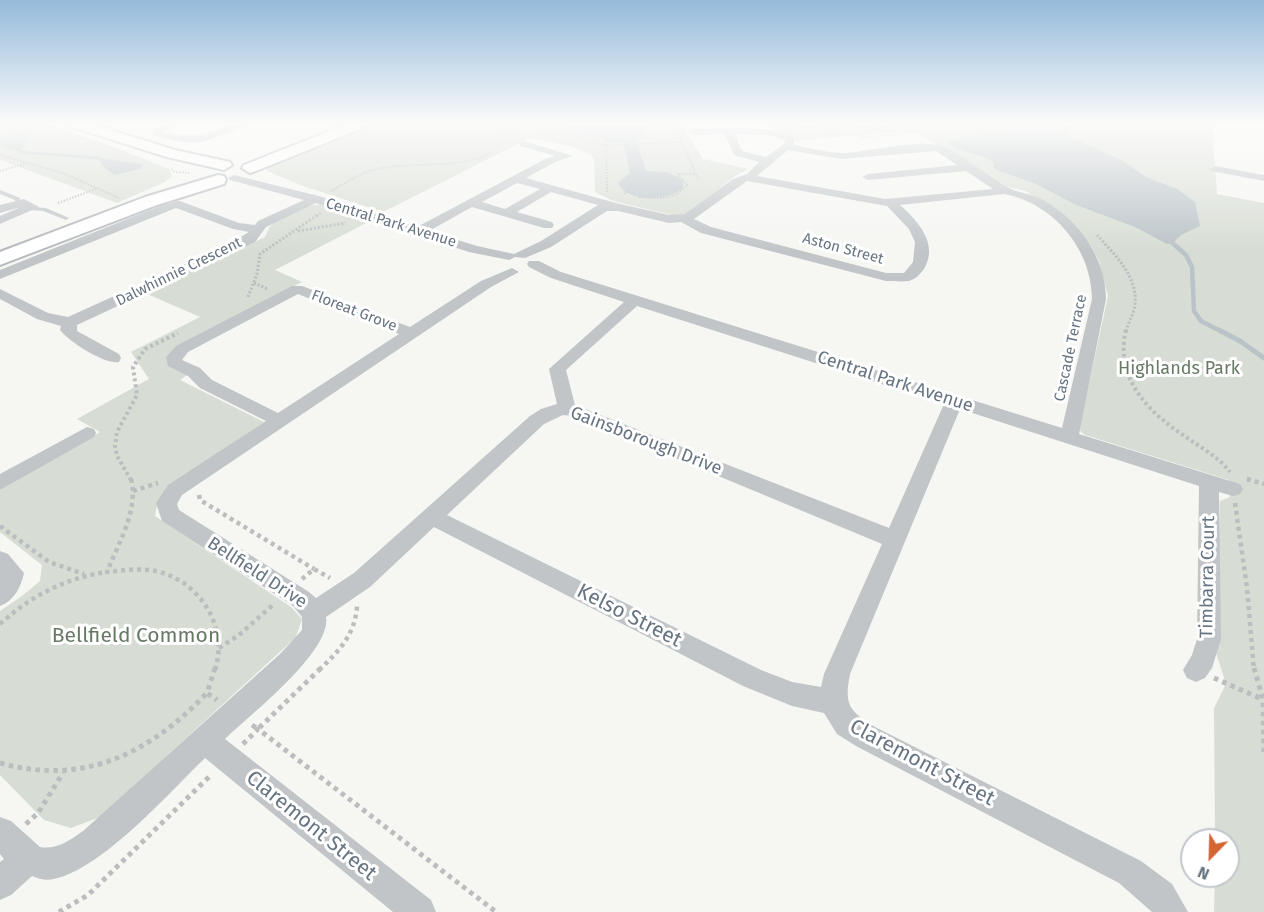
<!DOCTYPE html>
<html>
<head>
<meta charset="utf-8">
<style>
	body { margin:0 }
	#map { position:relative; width:1264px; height:912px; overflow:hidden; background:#f6f6f3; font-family:"Fira Sans",sans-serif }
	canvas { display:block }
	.north { position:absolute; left:1180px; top:828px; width:60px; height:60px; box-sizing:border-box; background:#fff; border:2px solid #c2c7cd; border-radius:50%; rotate:203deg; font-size:16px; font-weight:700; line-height:24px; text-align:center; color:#677482 }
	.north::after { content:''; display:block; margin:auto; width:21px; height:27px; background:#d56533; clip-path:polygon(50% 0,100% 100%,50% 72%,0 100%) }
</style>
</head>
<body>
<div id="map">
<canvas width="1264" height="912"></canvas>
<div class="north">N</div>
</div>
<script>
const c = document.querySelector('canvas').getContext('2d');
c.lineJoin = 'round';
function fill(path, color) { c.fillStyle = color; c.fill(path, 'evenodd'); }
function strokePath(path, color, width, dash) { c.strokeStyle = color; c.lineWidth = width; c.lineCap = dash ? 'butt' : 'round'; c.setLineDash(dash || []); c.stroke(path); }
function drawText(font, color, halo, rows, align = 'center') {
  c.font = font + ' "Fira Sans",sans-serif'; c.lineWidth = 6; c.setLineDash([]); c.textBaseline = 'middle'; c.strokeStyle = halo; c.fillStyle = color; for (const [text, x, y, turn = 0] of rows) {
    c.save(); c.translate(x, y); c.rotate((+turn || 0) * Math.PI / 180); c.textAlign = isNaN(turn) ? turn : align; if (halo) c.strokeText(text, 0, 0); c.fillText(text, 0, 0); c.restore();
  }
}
fill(new Path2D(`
	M0,124H46L112,146L169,169L172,176L165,182L117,203L0,160Z
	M373,124H681L703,159L749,169L735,176L688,213L676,216L613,201L595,192L594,160L591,155L574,147L530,138L383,212L303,186L267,171V168L273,163Z
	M766,124H1212L1217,194L1264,203V912H1214L1215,876H1228V840H1215L1214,708L1226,684L1216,653L1220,501L1230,497L1229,480L1085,435L1079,430L1108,296L1099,261L1091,246L1073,226L1026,191L1003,186L920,134L896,132L794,141Z
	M323,204L374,219L275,270L302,282L176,347L187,375L180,380L264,422L177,482L158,500L155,516L291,607L302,619L296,637L100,817L71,828L44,820L0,775V611L22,596L40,581L42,565L0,532V490L100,432L77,419L149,379L131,352L200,317L145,293L265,237C267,233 269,227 272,224C283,212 307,205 323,204Z`), '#d7ddd4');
fill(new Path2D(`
	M565,124H648L644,135L636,140L646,171L667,172L683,180V188C670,200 627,204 618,183L630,173L623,142L605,143V140L579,134Z
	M1031,130L1062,133L1123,161L1146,177L1177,189L1195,202L1200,226L1181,235L1173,243L1167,244L1135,227L1074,204L1036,184L994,169V163C980,151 960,155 947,142L951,140L999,132Z
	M19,133L32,136L20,152L0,146V138Z
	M99,158L143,164L140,169L114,175L102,165Z`), '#bac3c8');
strokePath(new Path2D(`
	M1057,139L1067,130L1064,124
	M20,152L99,158`), '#bac3c8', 3);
strokePath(new Path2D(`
	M1168,239L1186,255L1192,267L1194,311L1201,321L1222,332`), '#bac3c8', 4.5);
strokePath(new Path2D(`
	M1219,330L1240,341L1264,358`), '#bac3c8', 5);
const secondary = new Path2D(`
	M70,124H92L175,150L230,162L232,165L224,170L167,157L72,127Z
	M347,124H367L365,127L256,171L250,173L242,168L244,165Z
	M218,175L224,176L226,180L224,184L157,205L0,265V252L145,197Z`);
strokePath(secondary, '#b4b8bc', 4);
strokePath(new Path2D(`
	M488,124L499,131L515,133
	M560,124L571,134L600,143V145L681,142L673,124
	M794,125L829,130L913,124
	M908,126L921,131
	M887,127L859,134L862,137L908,134
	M374,128L386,124
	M535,134H571
	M681,142L698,178
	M606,145L607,192
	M0,155L65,174L119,198
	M171,169L175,172L190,173
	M0,171L28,163
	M678,174H696
	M331,191C346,183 361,172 377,169C411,162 446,168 479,158C494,154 500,141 513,135
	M624,194L633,185
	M639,197C656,199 676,200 687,185L677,174
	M58,203L96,189
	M317,216L321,213`), '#bbbdbf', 2, [1.5, 1.5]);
strokePath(new Path2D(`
	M298,231L346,223
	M1097,235C1114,254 1138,276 1135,304C1134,314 1128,322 1126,332
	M254,283L268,289
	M248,297L257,274L260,254L319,214`), '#bbbdbf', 3, [2, 2]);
strokePath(new Path2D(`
	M1126,330C1114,378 1149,413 1186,437C1201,448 1219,457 1230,472
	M1247,479L1251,480
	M131,480L117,456L115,446L117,432L137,395L133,367L145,349L178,333`), '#bbbdbf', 4, [3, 3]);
strokePath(new Path2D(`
	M131,479C139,510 118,544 107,572C126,570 145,567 163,573C203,586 228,629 215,670
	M1247,479L1264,484
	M133,491L158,483
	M199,495L200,500L314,569
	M1235,503L1247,588L1254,670
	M0,526L49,562L84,574
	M302,579L314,569L330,578
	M0,624C31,596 65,578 107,572
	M219,648L239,635L274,604
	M319,670C339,651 355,635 357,606`), '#bbbdbf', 4.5, [4, 4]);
strokePath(new Path2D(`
	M215,668L207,693L217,700
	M1254,668L1263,699L1264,752
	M1214,678L1262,699
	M252,725L258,729L321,668
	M243,744L258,729L496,912
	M0,763C84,786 149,754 207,693
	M26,824L38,813L63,773
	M59,912L88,895L212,774`), '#bbbdbf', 5, [4.5, 4.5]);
fill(new Path2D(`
	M0,190L20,198L19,205H15V200L0,194Z
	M31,207L46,208L69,218L66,220L43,211L29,210L28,209Z`), '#c1c5c8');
fill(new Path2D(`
	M166,124H180L163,132C205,143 216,124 252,124L203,142H183L152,135L154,129Z
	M729,128C752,128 773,128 794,137V145C810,148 828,153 844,153C871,151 914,140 939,145C954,148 989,177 1005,186C1016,193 1031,193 1043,200C1079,220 1106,258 1106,299L1079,434L1240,484L1243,489L1240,494L1233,496L1219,492L1221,639L1212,668L1205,678L1196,682L1187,678L1183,670L1192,655L1197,639L1199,486L960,409L850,674C844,705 849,711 875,727L1141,861L1172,884L1188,912H1152L1119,883L856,746L837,734L824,713L792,706L743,686L434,527L370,587L326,617C332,651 250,715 225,739L431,900L436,912H393L205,758C169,793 102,869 54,879C46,881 39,879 32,876L11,895L0,900V862L4,859L0,854V817L11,821L40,847C57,850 70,840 83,831L280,654L302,630V617L293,606L162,521L156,503L168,485L266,421L200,388L188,376L168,366L166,357L176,346L292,286H302L410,327L481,281L512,268L519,272L491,287L182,495L177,504L179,510L309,592L316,598L354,573L530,416L541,409L557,404L549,369L624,302L551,278L529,267L527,264L529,261H539L561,272L1062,428L1092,299C1092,249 1053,203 1004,194L900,205C918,221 939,244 924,269C920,274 916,279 909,281C902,282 893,281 886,281L701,233L681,222L669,223L618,211H607L551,247L525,258L515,257L509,260L469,252L316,203L266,227L255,242L77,325V331L119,354L121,358L119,362C105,365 68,341 60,330L61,326L37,319L0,299V289L48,313L68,317L231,243L249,232L233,229L176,208L0,279V270L172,201H180L239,223L255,225L258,221L304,200L230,180L228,178L234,175L319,196L417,227L547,158L555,156L520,146V142L524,141L573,156L555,162L526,178L616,203L669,215L685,214L733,179L747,174L759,162L734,155L725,134L693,135L688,132L693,129ZM735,134L769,135L785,140L784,144L766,157L742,151ZM788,150L841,159L936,151L957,165L868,174L862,177L868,180L966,171L993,189L885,199L757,176ZM747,181L887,206L909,229L915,242L913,262L904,273H886L711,227L694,219ZM517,183L540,189L505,209L482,202ZM551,192L598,205L541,241L514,254L477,246L429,231L472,207L544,228H552L554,225L552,222L517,212ZM298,294L399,334L278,413L212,380L200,368L182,360L188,352ZM637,306L944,404L889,528L575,405L566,370ZM563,415L574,416L882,544L824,674L821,687L792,682L761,670L447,515L544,424Z
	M1215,166L1264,175V181L1211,171L1210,169Z
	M24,199L39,207L0,224V216L21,207L0,213V205Z
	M87,427L94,429L96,433L94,437L0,490V474Z
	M0,551L8,554L24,573C21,587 14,601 0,606Z`), '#c1c5c8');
fill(secondary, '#fff');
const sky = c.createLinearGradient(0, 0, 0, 252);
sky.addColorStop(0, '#95badb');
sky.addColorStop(0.49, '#fbfbfa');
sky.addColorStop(1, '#fbfbfa00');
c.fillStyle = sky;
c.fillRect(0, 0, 1264, 252);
drawText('15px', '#677482', '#fff', [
	["Central Park Avenue",391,223,17],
	["Aston Street",843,249,15],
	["Dalwhinnie Crescent",179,272,-26],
	["Floreat Grove",354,311,21],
	["Cascade Terrace",1071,348,-78]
]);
drawText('18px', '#687966', '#fff', [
	["Highlands Park",1179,369]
]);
drawText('18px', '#677482', '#fff', [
	["Central Park Avenue",895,382,18],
	["Gainsborough Drive",646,441,21],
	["Bellfield Drive",257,573,33],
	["Timbarra Court",1208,577,-89]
]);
drawText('21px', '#677482', '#fff', [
	["Kelso Street",629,616,27],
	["Claremont Street",922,763,28],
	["Claremont Street",311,826,39]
]);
drawText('21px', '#687966', '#fff', [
	["Bellfield Common",136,636]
]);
</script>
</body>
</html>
